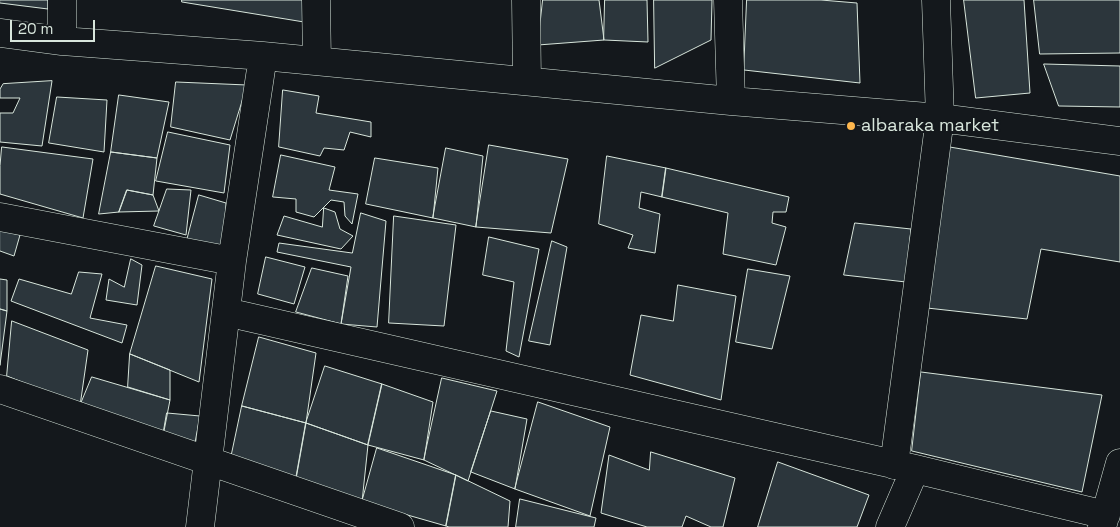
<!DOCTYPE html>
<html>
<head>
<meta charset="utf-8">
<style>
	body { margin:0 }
	#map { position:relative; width:1120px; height:527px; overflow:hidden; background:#14181c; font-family:"Space Grotesk",sans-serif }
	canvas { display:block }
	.scale { position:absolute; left:10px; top:20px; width:85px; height:22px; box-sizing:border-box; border:2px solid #d8e6dc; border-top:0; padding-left:6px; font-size:15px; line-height:18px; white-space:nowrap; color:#d8e6dc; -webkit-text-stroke:4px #14181c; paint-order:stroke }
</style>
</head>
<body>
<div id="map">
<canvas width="1120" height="527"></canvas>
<div class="scale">20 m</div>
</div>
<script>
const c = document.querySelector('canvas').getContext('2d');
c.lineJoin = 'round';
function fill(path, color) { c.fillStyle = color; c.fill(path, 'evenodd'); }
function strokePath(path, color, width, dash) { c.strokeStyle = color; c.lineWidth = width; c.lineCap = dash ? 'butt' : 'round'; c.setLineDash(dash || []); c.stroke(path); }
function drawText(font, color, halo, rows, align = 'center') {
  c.font = font + ' "Space Grotesk",sans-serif'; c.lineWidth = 4; c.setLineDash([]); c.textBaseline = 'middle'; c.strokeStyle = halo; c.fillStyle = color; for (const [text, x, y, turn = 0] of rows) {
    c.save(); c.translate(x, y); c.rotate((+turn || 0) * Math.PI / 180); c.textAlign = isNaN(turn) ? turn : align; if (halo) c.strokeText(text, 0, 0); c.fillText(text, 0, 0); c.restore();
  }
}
const building = new Path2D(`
	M0,0H48V9L0,3Z
	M182,0H304V22L182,2Z
	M543,0H599L604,40L538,45Z
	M605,0H647L648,42L604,40Z
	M654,0H712L711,40L655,68Z
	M747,0H821L857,3L860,83L744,70Z
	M964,0H1024L1030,93L976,98Z
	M1034,0H1120V53L1040,54Z
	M1044,64L1120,66V107L1059,106Z
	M52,81L42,146L0,142V113H13L20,98H0V89L3,84Z
	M176,82L247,85L230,140L171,127Z
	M283,90L319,96L316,113L371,122V137L350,132L344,150L324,148L320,156L279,147Z
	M119,95L169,102L157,158L111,152Z
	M57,97L107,100L104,152L49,143Z
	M168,132L230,145L224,193L156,181Z
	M489,145L568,159L551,233L476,227Z
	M938,145L1120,176V262L1041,249L1027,319L927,308Z
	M2,147L93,159L83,218L0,194V166Z
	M446,148L483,156L476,227L433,218Z
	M111,152L157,158L153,195L127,190L119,212L99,214Z
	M281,155L335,167L329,190L358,194L352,224L345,216L344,202L331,200L314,217L296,212V199L273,197Z
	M607,156L666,168L662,197L641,192L639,208L660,214L655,253L628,248L633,235L599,224Z
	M375,158L438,168L433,218L366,204Z
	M666,168L789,197L786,212H773L772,223L786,227L776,265L723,254L728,213L662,197Z
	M167,189L191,190L186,235L154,226Z
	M127,190L153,195L159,211L119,212Z
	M199,195L226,203L225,248L186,244Z
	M324,208L335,212L340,229L353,236L341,249L277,235L284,216L322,227Z
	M361,213L386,221L377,327L341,324L351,267L277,252L279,243L352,253Z
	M394,216L456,225L444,326L389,323Z
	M855,223L911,229L906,282L844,275Z
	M0,230L20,235L14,256L0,251Z
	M489,237L539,249L519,357L506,351L514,282L483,275Z
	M552,241L567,247L550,345L529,341Z
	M266,257L305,267L294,304L258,294Z
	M131,259L142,265L137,305L106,300L109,279L124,287Z
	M156,266L212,279L199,382L130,354Z
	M312,268L348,276L341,324L296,312Z
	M748,269L790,276L772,349L736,342Z
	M79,272L102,274L90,318L127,325L122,343L11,301L19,279L71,294Z
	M0,279L7,280V311L0,309Z
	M678,285L736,296L721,400L630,375L641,315L673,321Z
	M0,309L7,311L0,365Z
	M12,321L88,350L80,406L7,376Z
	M259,337L316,353L306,423L242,406Z
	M130,354L170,370V400L128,387Z
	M325,366L382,384L368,445L306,423Z
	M921,372L1102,395L1082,492L912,451Z
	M92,377L170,400L163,436L80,406Z
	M442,378L497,391L468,481L424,460Z
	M382,384L433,402L424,460L368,445Z
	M538,402L610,427L590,516L515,489Z
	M242,406L306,423L296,479L231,458Z
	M491,411L527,419L515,489L471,472Z
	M167,413L200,416L194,448L163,436Z
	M306,423L368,445L362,502L296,479Z
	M377,448L456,475L446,526L362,502Z
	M651,452L735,478L723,527H711L686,516L682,527H647L601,513L609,455L649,470Z
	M778,462L869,495L857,527H758Z
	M456,475L510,501L508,527H449L446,526Z
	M520,499L596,518L594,527H516Z`);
fill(building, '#2c363c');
strokePath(building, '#d8e6dc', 1);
const minor = new Path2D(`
	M62,0V41
	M316,0L317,61
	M526,0L527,81
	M728,0L731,101
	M0,33L62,41L263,56L731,101L940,118L1120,141
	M0,217L232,261
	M226,312L915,469L1106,515
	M0,389L400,527
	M894,465L940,118L936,0
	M200,527L232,261L263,56
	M890,527L915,469
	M1102,527L1120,463`);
strokePath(minor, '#d8e6dc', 29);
strokePath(minor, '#14181c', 28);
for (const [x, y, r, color] of [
	[851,126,5,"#ffb74d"]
]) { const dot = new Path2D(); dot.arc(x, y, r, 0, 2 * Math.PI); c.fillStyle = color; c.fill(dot); strokePath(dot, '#14181c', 2); }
drawText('18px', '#d8e6dc', '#14181c', [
	["albaraka market",861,126]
], 'left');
</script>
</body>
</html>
